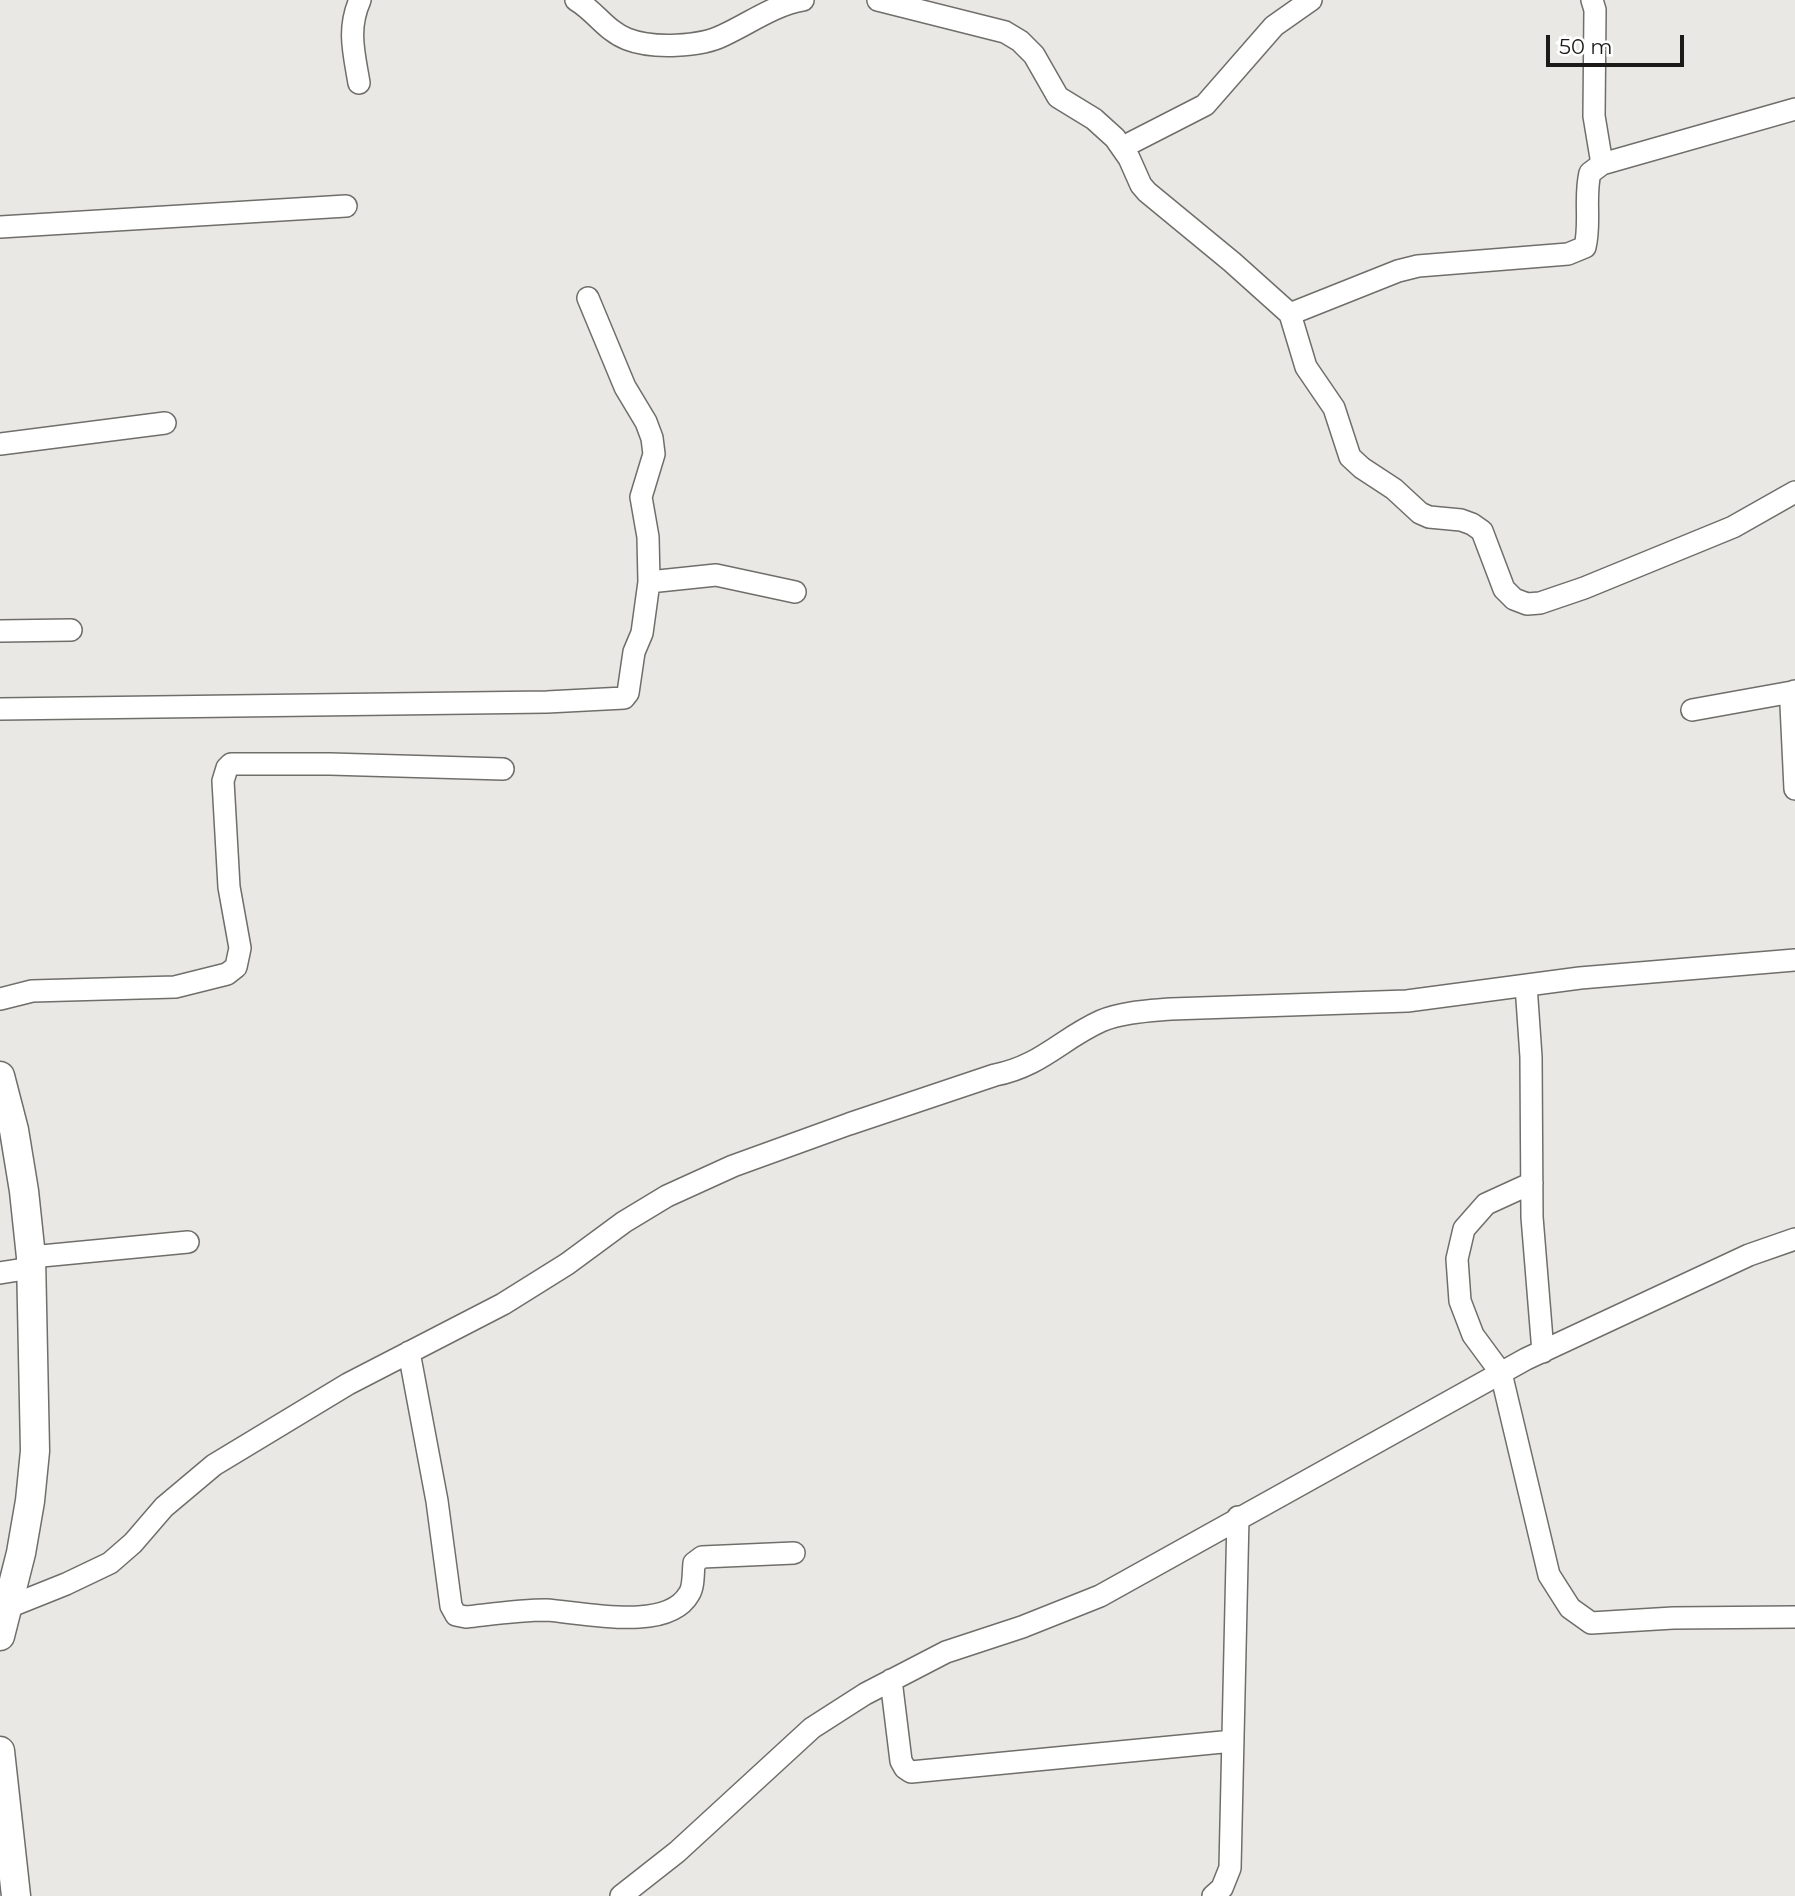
<!DOCTYPE html>
<html>
<head>
<meta charset="utf-8">
<style>
	body { margin:0 }
	#map { position:relative; width:1795px; height:1896px; overflow:hidden; background:#eae8e4; font-family:Montserrat,sans-serif }
	canvas { display:block }
	.scale { position:absolute; left:1546px; top:35px; width:138px; height:32px; box-sizing:border-box; border:4px solid #1c1b1a; border-top:0; padding-left:9px; font-size:21px; line-height:24px; white-space:nowrap; color:#1c1b1a; -webkit-text-stroke:5px #fff; paint-order:stroke }
</style>
</head>
<body>
<div id="map">
<canvas width="1795" height="1896"></canvas>
<div class="scale">50 m</div>
</div>
<script>
const c = document.querySelector('canvas').getContext('2d');
c.lineJoin = 'round';
function strokePath(path, color, width, dash) { c.strokeStyle = color; c.lineWidth = width; c.lineCap = dash ? 'butt' : 'round'; c.setLineDash(dash || []); c.stroke(path); }
const minor = new Path2D(`
	M576,0C595,11 606,31 627,39C652,49 701,47 724,35C750,23 774,5 803,0
	M878,0L1005,32L1020,41L1034,55L1058,97L1094,119L1115,138L1129,158L1141,185L1147,192L1232,262L1290,314L1306,367L1334,408L1350,457L1362,468L1394,489L1420,513L1429,517L1461,520L1472,524L1482,531L1504,589L1514,599L1527,604L1540,603L1584,588L1733,527L1795,492
	M1592,0L1595,10L1594,116L1602,164
	M359,83C354,53 347,29 360,0
	M1123,147L1205,105L1274,26L1311,0
	M0,227L346,206
	M1290,314L1398,271L1418,266L1568,254L1585,247C1591,223 1584,197 1590,173L1602,164L1795,109
	M0,444L165,423
	M649,582L716,575L795,592
	M0,631L71,630
	M1795,691L1792,692L1791,705L1795,789
	M0,709L547,702L624,698L628,693L634,652L642,633L649,582L648,537L641,497L654,454L652,438L646,422L625,387L588,298
	M1692,710L1792,692
	M1526,985L1531,1057L1532,1217L1543,1352
	M0,999L32,991L175,987L227,974L236,967L240,948L229,887L223,781L227,768L231,764H330L503,769
	M1532,1183L1486,1204L1464,1229L1457,1259L1460,1301L1473,1335L1501,1373L1549,1575L1570,1608L1591,1623L1673,1618L1795,1617
	M31,1257L188,1242
	M0,1273L31,1268
	M409,1352L437,1501L451,1606L456,1615L466,1617C493,1614 520,1610 546,1610C581,1612 667,1633 689,1594C694,1587 693,1572 694,1563L702,1557L794,1553
	M6,1608L66,1584L110,1563L133,1543L164,1507L214,1465L348,1384L503,1304L567,1264L624,1222L667,1196L733,1166L849,1124L995,1075C1041,1066 1061,1039 1101,1021C1122,1012 1149,1011 1171,1009L1407,1001L1580,978L1795,960
	M891,1680L901,1761L905,1768L911,1772L1233,1741
	M621,1896L677,1852L812,1728L865,1694L946,1652L1022,1627L1100,1596L1526,1359L1749,1255L1795,1239
	M1213,1896L1222,1888L1230,1868L1238,1517`);
const tertiary = new Path2D(`
	M0,1076L14,1130L24,1191L31,1257L35,1451L30,1501L21,1553L0,1636
	M0,1751L16,1896`);
strokePath(minor, '#6f6e6a', 24);
strokePath(tertiary, '#6f6e6a', 31);
strokePath(minor, '#fff', 21);
strokePath(tertiary, '#fff', 28);
</script>
</body>
</html>
